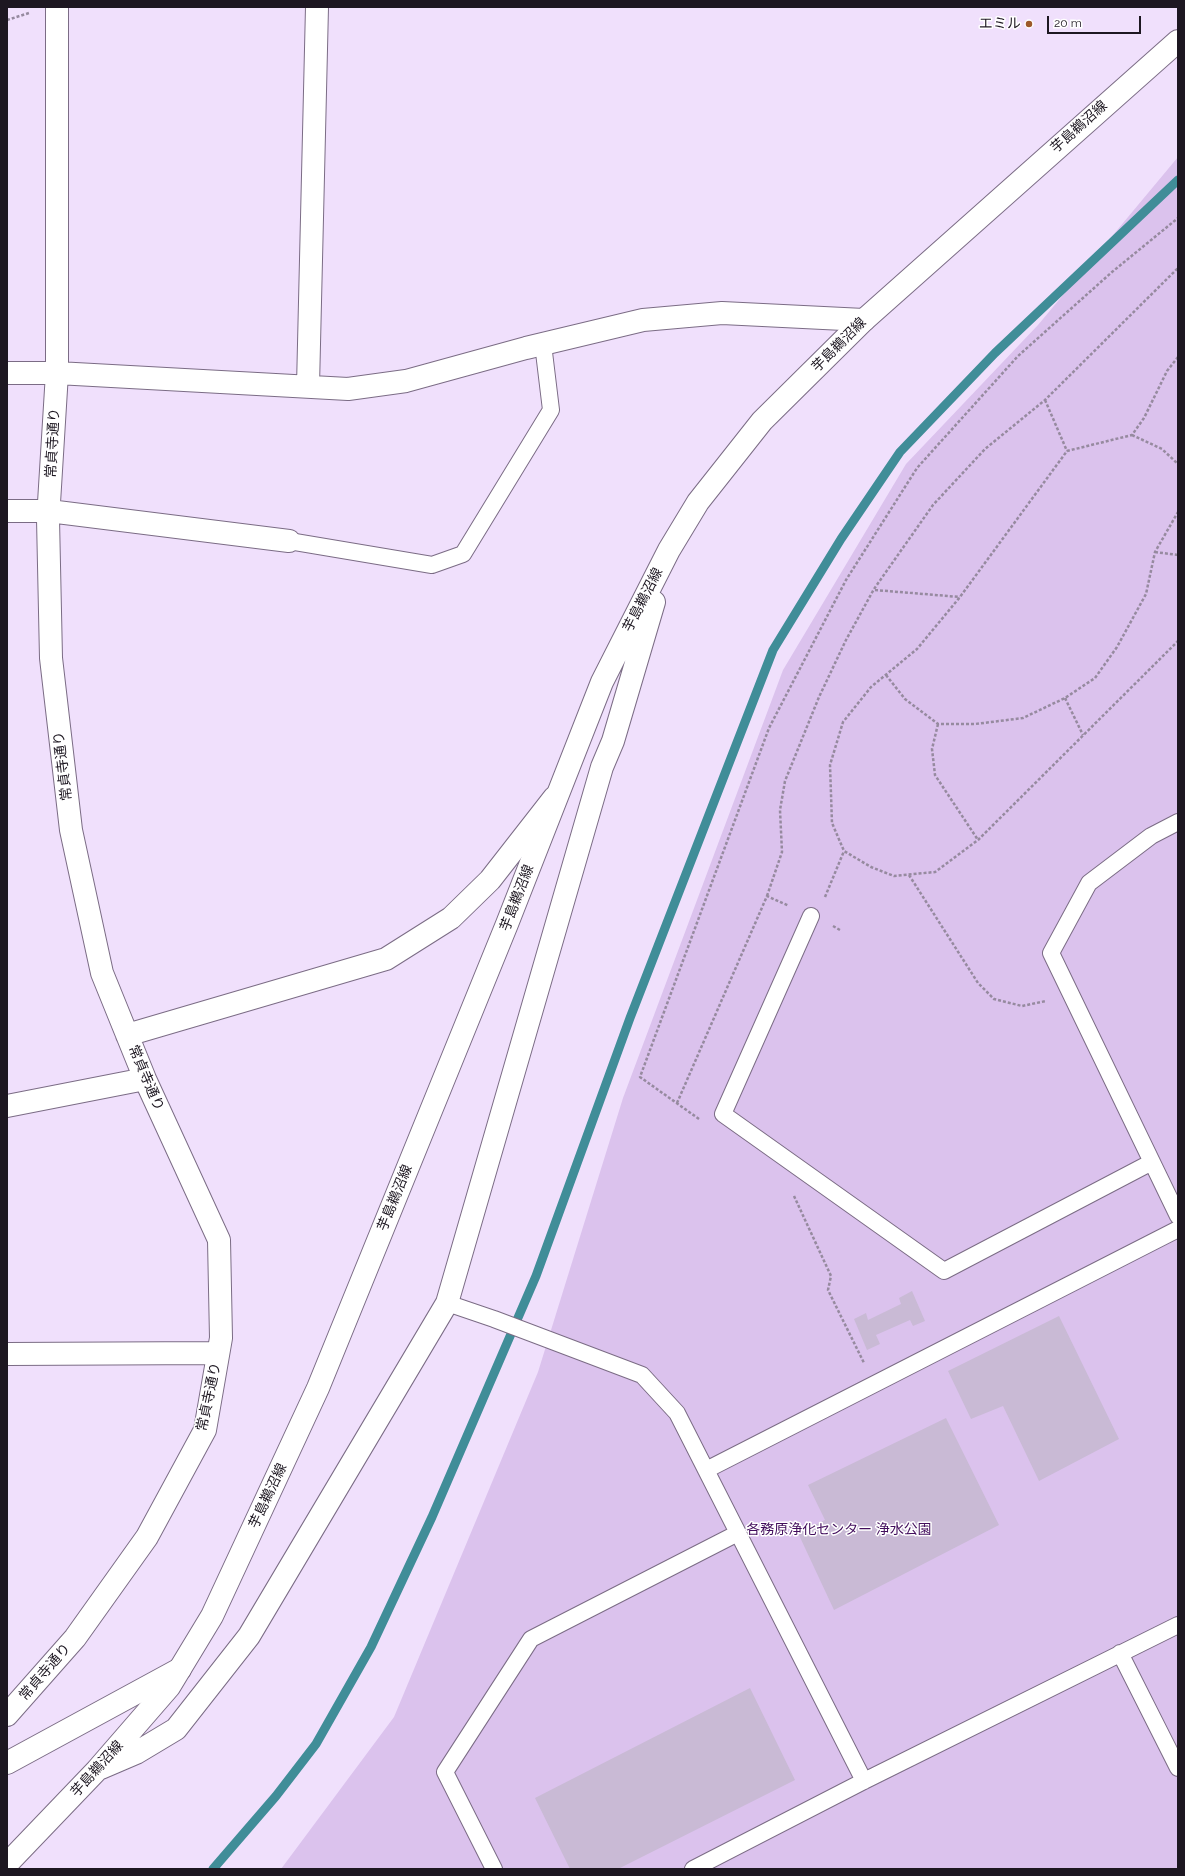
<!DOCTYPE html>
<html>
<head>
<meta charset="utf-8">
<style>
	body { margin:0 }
	#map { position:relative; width:1185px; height:1876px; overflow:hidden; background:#f0e0fc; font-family:Raleway,sans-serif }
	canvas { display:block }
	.frame { position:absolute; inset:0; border:8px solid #1d1721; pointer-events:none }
	.scale { position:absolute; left:1047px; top:16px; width:94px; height:18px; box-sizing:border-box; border:2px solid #1d1721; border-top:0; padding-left:5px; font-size:12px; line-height:14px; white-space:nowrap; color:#1d1721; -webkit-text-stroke:3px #fff; paint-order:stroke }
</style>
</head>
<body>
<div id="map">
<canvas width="1185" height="1876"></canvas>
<div class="frame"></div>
<div class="scale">20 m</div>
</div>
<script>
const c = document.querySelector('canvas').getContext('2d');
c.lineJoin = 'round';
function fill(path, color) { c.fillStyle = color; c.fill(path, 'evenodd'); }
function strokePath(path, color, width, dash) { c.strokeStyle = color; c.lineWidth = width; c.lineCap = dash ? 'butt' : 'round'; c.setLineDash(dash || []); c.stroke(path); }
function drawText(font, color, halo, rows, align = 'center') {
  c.font = font + ' Raleway,"Noto Sans JP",sans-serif'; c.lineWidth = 3; c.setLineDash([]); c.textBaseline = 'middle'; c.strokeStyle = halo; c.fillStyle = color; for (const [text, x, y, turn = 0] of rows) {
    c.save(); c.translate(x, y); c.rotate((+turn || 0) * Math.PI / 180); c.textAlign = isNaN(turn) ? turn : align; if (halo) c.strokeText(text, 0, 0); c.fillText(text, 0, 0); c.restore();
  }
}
fill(new Path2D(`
	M1178,157V1869H281L394,1717L538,1372L623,1098L783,670L906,464L1038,325Z`), '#dbc2ed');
strokePath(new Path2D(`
	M213,1869L276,1796L316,1744L371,1647L432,1517L536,1276L630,1018L773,650L841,539L900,452L995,353L1178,180`), '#408d98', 9);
fill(new Path2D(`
	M912,1291L925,1321L913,1326L910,1320L876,1335L880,1344L867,1350L854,1319L866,1313L868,1320L901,1304L899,1298Z
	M1059,1316L1119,1439L1039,1481L1003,1406L971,1419L948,1371Z
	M946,1418L999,1525L834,1610L798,1533L825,1520L808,1485Z
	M750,1688L795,1780L618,1869H570L535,1798Z`), '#c9bad5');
const lane = new Path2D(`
	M289,541L432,565L463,554L551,410L543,344
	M1178,822L1151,836L1089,883L1051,953L1178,1216
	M811,916L723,1114L944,1271L1152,1162
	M447,1303L494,1319L642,1375L677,1413L864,1781
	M706,1470L1178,1229
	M1120,1653L1178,1768
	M494,1869L445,1772L531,1639L738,1533
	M693,1869L864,1781L1178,1625`);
const street = new Path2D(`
	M7,373H57L348,389L406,381L526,348L643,320L722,313L864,320
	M308,386L317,7
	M7,511H49L289,541
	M127,1035L386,959L451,918L490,880L554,798
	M7,1106L145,1079
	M7,1354L218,1353
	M7,1715L75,1638L147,1537L205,1430L221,1338L219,1240L145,1079L102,973L71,830L51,658L48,519L57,373V7
	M7,1763L180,1669`);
const primary = new Path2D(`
	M101,1768L136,1753L176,1729L249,1636L447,1303L602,767L613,741L654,602
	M7,1864L97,1770L169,1687L212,1616L318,1388L507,924L602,682L669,550L698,502L762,421L864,320L1178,41`);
strokePath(lane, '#7b6c85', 18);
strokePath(street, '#7b6c85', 24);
strokePath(primary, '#7b6c85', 24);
strokePath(new Path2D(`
	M7,20L29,13
	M1178,357L1167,371L1144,418L1132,435L1067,451L960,597L917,649L871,687L843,722L830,765L832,823L844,851L871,867L894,876L935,872L978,840L1178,641
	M1045,400L1067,451
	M1132,435L1162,449L1178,464
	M1155,552L1178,555
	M875,590L960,597
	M886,675L905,699L938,724H975L1023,718L1065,698L1095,678L1117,647L1146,594L1155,552L1178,512
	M1065,698L1083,735
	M938,724L932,749L935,775L978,840
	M909,875L978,983L994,999L1022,1006L1046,1001
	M767,896L782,852L780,810L785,781L819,697L846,640L874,589L933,505L985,449L1045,400L1178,268
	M825,897L844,851
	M833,926L840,930
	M677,1103L767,896L789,906
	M699,1119L640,1077L769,728L846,580L917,468L1018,356L1112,272L1178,218
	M794,1196L831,1276L828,1290L864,1363`), '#968a9f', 2.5, [3, 2]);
strokePath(lane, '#fff', 16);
strokePath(street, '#fff', 22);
strokePath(primary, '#fff', 22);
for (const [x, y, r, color] of [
	[1029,24,4,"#9c5929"]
]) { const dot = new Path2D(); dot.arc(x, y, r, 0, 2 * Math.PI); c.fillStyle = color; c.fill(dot); strokePath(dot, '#fff', 1.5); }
drawText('14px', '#1d1721', '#fff', [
	["エミル",1021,24]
], 'right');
drawText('14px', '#1d1721', '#fff', [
	["芋島鵜沼線",1079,127,-42],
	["芋島鵜沼線",839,345,-45],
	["常貞寺通り",53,443,-87],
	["芋島鵜沼線",643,600,-63],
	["常貞寺通り",63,766,-97],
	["芋島鵜沼線",517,898,-69],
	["常貞寺通り",146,1078,67],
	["芋島鵜沼線",395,1198,-68],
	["常貞寺通り",209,1397,-78],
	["芋島鵜沼線",268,1496,-65],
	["常貞寺通り",45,1672,-49],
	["芋島鵜沼線",97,1769,-48]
]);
drawText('14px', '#420d5c', '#fff', [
	["各務原浄化センター 浄水公園",839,1530]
]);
</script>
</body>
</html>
